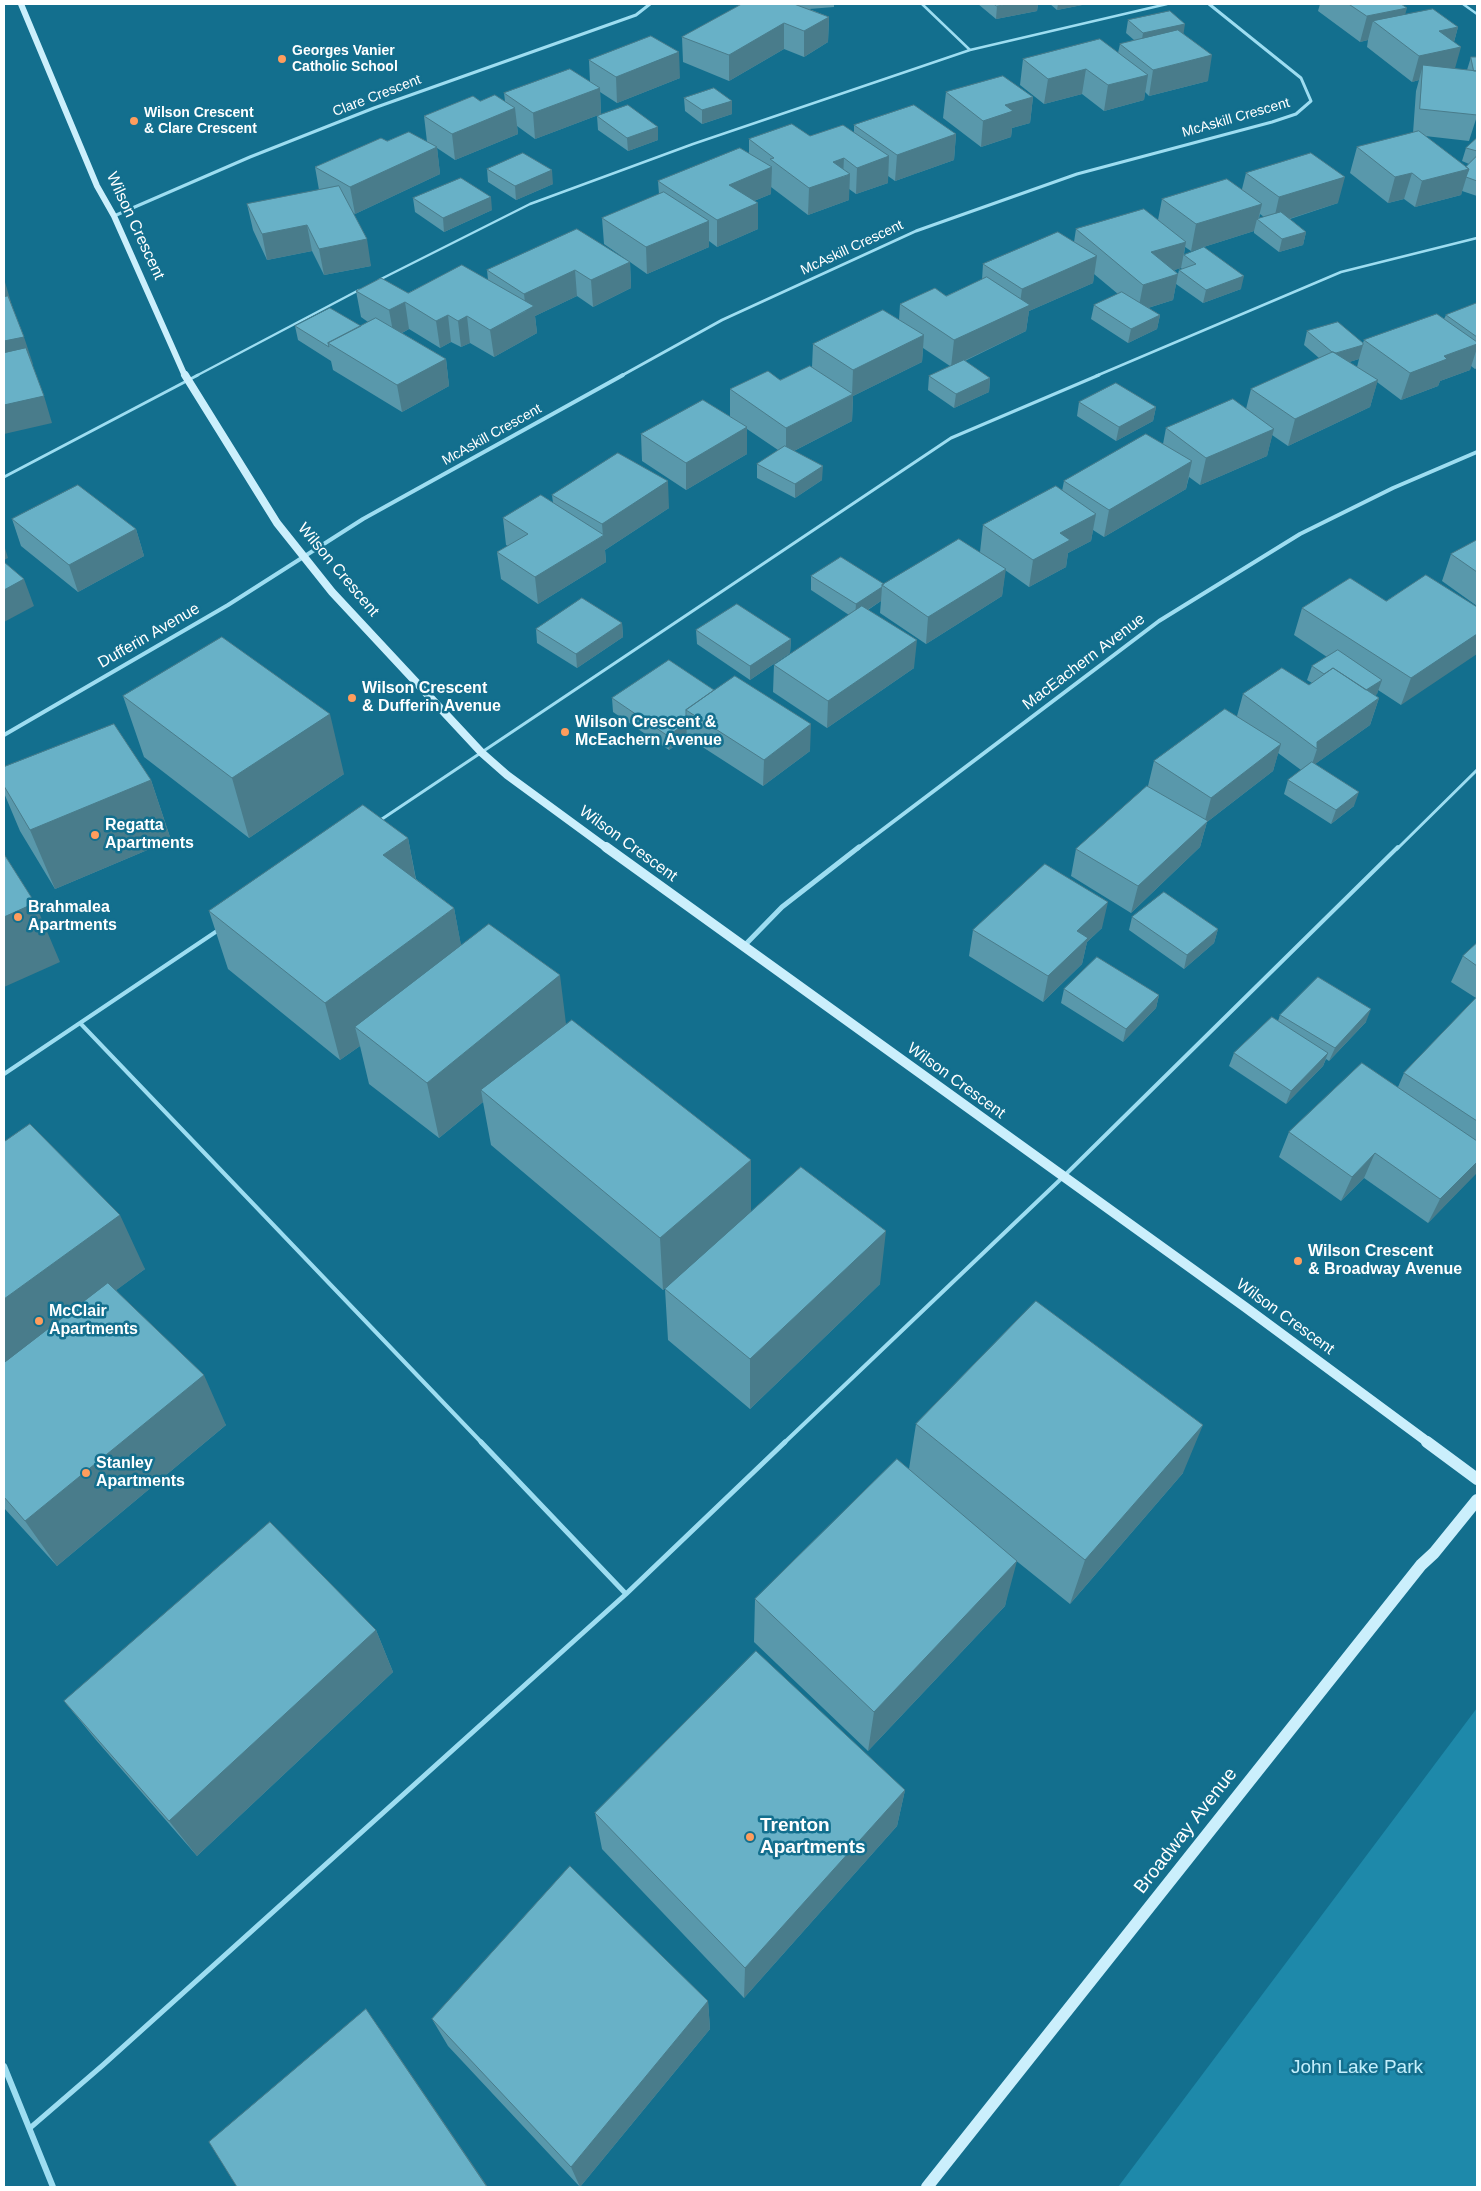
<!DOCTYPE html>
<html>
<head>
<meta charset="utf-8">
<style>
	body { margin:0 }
	#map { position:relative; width:1481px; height:2191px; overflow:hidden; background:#136f8e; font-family:Arial,sans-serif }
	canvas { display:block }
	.frame { position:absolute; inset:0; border:5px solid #fff; pointer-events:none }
</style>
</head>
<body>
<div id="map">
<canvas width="1481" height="2191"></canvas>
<div class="frame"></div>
</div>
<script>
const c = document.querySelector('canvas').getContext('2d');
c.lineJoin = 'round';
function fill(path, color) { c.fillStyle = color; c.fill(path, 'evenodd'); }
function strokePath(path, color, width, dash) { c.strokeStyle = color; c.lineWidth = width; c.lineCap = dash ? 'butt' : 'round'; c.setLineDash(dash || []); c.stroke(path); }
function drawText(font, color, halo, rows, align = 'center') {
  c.font = font + ' Arial,sans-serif'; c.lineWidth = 5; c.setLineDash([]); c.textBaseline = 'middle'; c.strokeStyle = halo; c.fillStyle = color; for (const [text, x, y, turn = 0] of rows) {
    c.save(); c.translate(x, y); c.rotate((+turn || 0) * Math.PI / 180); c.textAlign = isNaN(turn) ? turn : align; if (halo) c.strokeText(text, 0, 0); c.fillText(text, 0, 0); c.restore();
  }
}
fill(new Path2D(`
	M1477,1708V2187H1118Z`), '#1e89aa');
strokePath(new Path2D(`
	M922,4L970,50
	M1463,4L1477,14
	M379,280L530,204L693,144L970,50L1167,4
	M196,376L359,290
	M1096,376L1341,272L1477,238`), '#9dddf1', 2.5);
strokePath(new Path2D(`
	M4,477L198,375
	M379,821L951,438L1099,375
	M1397,849L1477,770`), '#9dddf1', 3);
strokePath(new Path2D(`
	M81,1024L482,1443
	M4,1074L220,929
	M784,1443L1063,1177L1398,847`), '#9dddf1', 4);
strokePath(new Path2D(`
	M481,1442L626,1594
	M30,2128L103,2065L626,1594L785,1442`), '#9dddf1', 5);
strokePath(new Path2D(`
	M114,216L250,157L374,108L636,15L650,4
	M621,376L722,320L916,231L1077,174L1272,122L1296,114L1311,101L1301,78L1209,4`), '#9dddf1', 3);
strokePath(new Path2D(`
	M4,735L228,605L363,519L623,375
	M857,849L1159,621L1300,534L1393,488L1477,452`), '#9dddf1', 4);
strokePath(new Path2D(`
	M743,947L782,907L859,847`), '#9dddf1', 5);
strokePath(new Path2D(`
	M4,2066L53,2187`), '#9dddf1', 6);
strokePath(new Path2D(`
	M21,4L97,186L114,216L185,376`), '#cbeffc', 6);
strokePath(new Path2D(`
	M185,375L277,523L332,592L482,753L507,775L608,849`), '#cbeffc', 8);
strokePath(new Path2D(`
	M606,847L1245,1307L1429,1443`), '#cbeffc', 10);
strokePath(new Path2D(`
	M1427,1442L1477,1479
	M927,2187L1421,1565L1434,1553L1477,1500`), '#cbeffc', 12);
fill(new Path2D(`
	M742,4H834V7L809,9L829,17L828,42L804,57L784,49L729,81L683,62L682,37Z
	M978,4H1038L1037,11L996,19Z
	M1050,4H1087L1057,10Z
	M1320,4H1401L1405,15L1458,27L1454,42L1455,69L1467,70L1471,57H1477V116L1469,141L1425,136L1466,167L1469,164L1462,161L1466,148L1477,138V196L1462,191L1461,195L1415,207L1404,199L1388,203L1350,173L1357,147L1413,133L1416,91L1419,80L1412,82L1367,47L1368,40L1360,42L1318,11Z
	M1128,20L1184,34L1208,81L1149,96L1145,92L1144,100L1104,111L1082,94L1044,104L1020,85L1023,59L1118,53L1120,44L1134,40L1126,33Z
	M589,60L680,78L617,103L600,92L601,114L535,139L517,126L518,134L455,160L437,148L440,174L355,214L352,212L371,266L324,275L312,251L267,260L253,230L247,204L319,190L315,167L387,141L427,142L424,116L480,101H505L504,93L590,82Z
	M946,92L1033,97L1030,123L1012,128L1011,137L981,147L943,118Z
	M684,98L732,114L702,124L685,111Z
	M597,116L658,140L628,151L598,130Z
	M854,125L956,134L954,160L895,181L888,176V183L856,194L849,189V200L808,215L771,187V194L754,201L758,229L717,247L709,241V247L647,274L630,262L631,288L593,307L577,296L535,316L537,333L494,357L470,343L461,347L451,342L440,348L409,329L402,333L446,359L449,386L402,412L333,370L331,361L298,340L295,326H361L368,322L361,317L356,291L408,293L488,280L487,270L627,260L604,244L602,218L659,194L658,181L749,153V139L810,136L854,132Z
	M487,169L553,184L516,200L488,182Z
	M1246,173L1338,203L1290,219L1306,232L1303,245L1279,252L1254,233V231L1191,251L1185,247L1184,255L1241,289L1203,303L1176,284L1173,300L1148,308L1160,315L1157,329L1128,343L1091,319L1094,305L1118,294L1094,274L1093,283L1029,311L1026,331L965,361L990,378L989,392L954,408L928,390L929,376L950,366L923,348L922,362L853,396L852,421L794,451L822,480L795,498L757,478V464L778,450L747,429V454L686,490L642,461L641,434L730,416V389L780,380L812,367L813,344L899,320L900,304L946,296L982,280L983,264L1074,242L1076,229L1158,220L1162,199L1242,189ZM1260,214L1264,217L1259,219ZM1181,268L1182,269L1179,270L1178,274L1174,270Z
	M413,198L492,210L444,232L415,212Z
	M1477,303V368L1475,369L1471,366L1470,370L1440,381L1438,386L1401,400L1377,382L1370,407L1288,446L1272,435L1267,456L1200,485L1189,477L1186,489L1104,537L1093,530L1091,541L1068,553L1066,567L1029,587L1005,570L1002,596L926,644L880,613L881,601L868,610L914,668L827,728L773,692L774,665L849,615L811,590V576L884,584L980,552L983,525L1062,491L1064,481L1163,444L1166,428L1246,409L1251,389L1319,358L1304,345L1307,331L1363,343L1364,340L1444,319L1446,315ZM1359,359L1357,367L1349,362Z
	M1079,402L1156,407L1153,421L1116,441L1077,416Z
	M552,495L669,508L605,550L606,562L538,604L501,579L497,552L508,546L506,545L503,518L553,503Z
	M12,519L136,529L144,556L78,592L21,546Z
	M1477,540V606L1442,581L1451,554Z
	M1386,601L1477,607L1401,705L1378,690L1377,694L1375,695L1379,698L1370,725L1315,764L1354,806L1331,824L1284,794L1288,780L1301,770L1278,753L1273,771L1207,822L1200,847L1131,913L1071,876L1076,849L1148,786L1154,761L1237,716L1243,694L1309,685L1312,683L1307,680L1312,666L1327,657L1294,635L1302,608Z
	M622,623L623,637L577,668L537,643L536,629Z
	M696,630L791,639L790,653L750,680L697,644Z
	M714,690L810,751L763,786L687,737L669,750L613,712L612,698Z
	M123,696L344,774L249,838L144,757Z
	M4,767L151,780L171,840L55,889L20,831L4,793Z
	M408,838L416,879L454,908L461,946L566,1025L751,1160V1213L880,1284L750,1409L668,1340L665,1289L678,1277L663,1290L491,1145L483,1102L439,1138L369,1084L360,1046L340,1060L228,969L209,911Z
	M1132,917L1218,929L1214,943L1184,969L1129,930Z
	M1102,928L1087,942L1082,964L1043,1002L969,956L973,930Z
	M1477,943V1172L1428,1223L1364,1178L1341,1201L1279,1157L1289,1132L1398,1087L1404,1073L1476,998L1451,982L1463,956Z
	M1064,989L1159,995L1156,1008L1123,1042L1061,1003Z
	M1280,1015L1366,1022L1329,1061L1326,1059L1323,1066L1286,1104L1229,1066L1234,1053L1278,1021Z
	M4,1142L145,1269L116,1290L226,1425L57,1566L4,1508Z
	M916,1424L1183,1473L1070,1604L1014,1559L1005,1606L868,1751L754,1642L755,1599L909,1469Z
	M376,1630L393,1672L197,1856L96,1740L64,1701Z
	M905,1790L897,1826L744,1998L602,1849L595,1813Z
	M708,2001L710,2029L580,2187L448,2046L432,2019Z`), '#5998ab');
fill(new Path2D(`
	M1010,4H1038L1037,11L996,19L997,6Z
	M1058,4H1087L1057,10Z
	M1407,8L1400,33L1373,21L1368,40L1360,42L1367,16Z
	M829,17L828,42L804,57V31Z
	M784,23V49L729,81V55Z
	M1185,24L1183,37L1141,46L1143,33Z
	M1458,27L1452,49L1461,47L1454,72L1423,65L1419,80L1412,82L1419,56L1439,31Z
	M679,52L680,78L617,103L616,77Z
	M1212,55L1208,81L1149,96L1153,70Z
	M1086,69L1082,94L1044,104L1048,79Z
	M1148,75L1144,100L1104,111L1108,85Z
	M600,88L601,114L535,139L533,113Z
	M1033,97L1030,123L1012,128L1011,137L981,147L983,121L1005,105Z
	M732,101V114L702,124V110Z
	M515,108L518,134L455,160L452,134Z
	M658,127V140L628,151L627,138Z
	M956,134L954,160L895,181L897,155Z
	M437,147L440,174L355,214L350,187Z
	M889,156L888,183L856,194L857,168Z
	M844,158L843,177L850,174L849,200L808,215L809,188L833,162Z
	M772,167L771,194L729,211V185Z
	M1469,169L1461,195L1415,207L1422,181Z
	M552,170L553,184L516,200L515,186Z
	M1412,173L1404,199L1388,203L1395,177Z
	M1345,177L1338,203L1273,224L1279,197Z
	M491,197L492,210L444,232L443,218Z
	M758,203V229L717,247V220Z
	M1262,204L1258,220L1257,219L1254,231L1191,251L1196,224Z
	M709,221V247L647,274L646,247Z
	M307,225L312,251L267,260L262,234Z
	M1306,232L1303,245L1279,252L1282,239Z
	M367,239L371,266L324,275L319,249Z
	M1186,242L1181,268L1146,279L1151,252Z
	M1097,256L1093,283L1029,311L1026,331L951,367L954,340L1019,310L1022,289Z
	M630,262L631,288L593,307L591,280Z
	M575,270L577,296L535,316L537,333L494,357L490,330L526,311L524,294Z
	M1178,274L1173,300L1138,311L1143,285Z
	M1244,276L1241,289L1203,303L1206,290Z
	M4,282H5L13,309L4,311Z
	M405,302L409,329L394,337L389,310Z
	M448,315L451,342L440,348L436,321Z
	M1160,315L1157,329L1128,343L1131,329Z
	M467,316L470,343L461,347L458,321Z
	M924,335L922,362L853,396L852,421L786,455V428L852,395L853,370Z
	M24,337L33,364L4,370V341Z
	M1477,344V348L1470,370L1440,381L1438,386L1401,400L1410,373L1444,356Z
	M1363,345L1359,359L1330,368L1334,354Z
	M446,359L449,386L402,412L397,385Z
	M990,378L989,392L954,408L956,394Z
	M1378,380L1370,407L1288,446L1295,419Z
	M44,396L52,423L4,434V405Z
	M1156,407L1153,421L1116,441L1119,427Z
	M747,427V454L686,490V463Z
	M1274,429L1267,456L1200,485L1206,458Z
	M1192,461L1186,489L1104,537L1109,510Z
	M823,466L822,480L795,498V484Z
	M668,481L669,508L605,550L606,562L538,604L535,577L603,536L602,524Z
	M1096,514L1091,541L1068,553L1066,567L1029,587L1033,560L1060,533Z
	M136,529L144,556L78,592L69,565Z
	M4,545L8,558L4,560Z
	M1006,569L1002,596L926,644L928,617Z
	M24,579L34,606L4,622V590Z
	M882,587L881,601L855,618L856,604Z
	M622,623L623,637L577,668L576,654Z
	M1477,634V654L1401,705L1411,678Z
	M791,639L790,653L750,680V666Z
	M917,640L914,668L827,728L828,701Z
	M1382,680L1377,694L1351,710L1356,696Z
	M1379,698L1370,725L1311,767L1317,749V742Z
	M330,714L344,774L249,838L232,778Z
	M686,723L687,737L669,750L668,736Z
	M811,724L810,751L763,786L764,760Z
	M1281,744L1273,771L1207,822L1200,847L1131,913L1138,886L1204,824L1211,798Z
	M151,780L171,840L55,889L30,830Z
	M1359,792L1354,806L1331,824L1336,810Z
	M408,838L419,897L383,855Z
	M1108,902L1102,928L1087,942L1082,964L1043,1002L1048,976L1077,931Z
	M35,903L60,962L4,987V917Z
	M454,908L465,966L355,1027L360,1046L340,1060L325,1003Z
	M1218,929L1214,943L1184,969L1187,955Z
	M560,975L567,1032L481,1090L483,1102L439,1138L427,1083Z
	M1159,995L1156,1008L1123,1042L1126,1029Z
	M1371,1009L1366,1022L1329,1061L1335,1048Z
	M1328,1053L1323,1066L1286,1104L1291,1091Z
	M1375,1153L1364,1178L1341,1201L1352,1177Z
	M751,1160V1214L663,1290L660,1238Z
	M1477,1162V1172L1476,1174L1428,1223L1440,1199Z
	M120,1215L145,1269L4,1373V1299Z
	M886,1231L880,1284L750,1409V1359Z
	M204,1375L226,1425L57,1566L25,1521Z
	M1203,1425L1183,1473L1070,1604L1085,1560Z
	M1017,1561L1005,1606L868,1751L874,1712Z
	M376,1630L393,1672L197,1856L169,1821Z
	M905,1790L897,1826L744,1998L745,1968Z
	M708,2001L710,2029L580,2187L571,2167Z
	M366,2009L385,2036L488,2187H487Z`), '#497c8b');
const building = new Path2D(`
	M742,4H794L829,17L804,31L784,23L729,55L682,37Z
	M994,4H1010L997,6Z
	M1349,4H1401L1407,8L1367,16Z
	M1433,9L1458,27L1439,31L1461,47L1419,56L1373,21Z
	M1170,11L1185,24L1143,33L1128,20Z
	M1178,30L1212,55L1153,70L1120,44Z
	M651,36L679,52L616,77L589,60Z
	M1100,39L1148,75L1108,85L1086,69L1048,79L1023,59Z
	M1471,57H1477V71H1474Z
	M1423,65L1477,71V115L1420,109Z
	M570,69L600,88L533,113L504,93Z
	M1003,76L1033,97L1005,105L1013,111L983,121L946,92Z
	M714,88L732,101L702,110L684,98Z
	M495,95L515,108L452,134L424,116L473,96L480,101Z
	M628,105L658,127L627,138L597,116Z
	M914,105L956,134L897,155L854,125Z
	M792,124L810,136L843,125L889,156L857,168L844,158L833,162L850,174L809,188L770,159L774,158L749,139Z
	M1419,131L1469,169L1422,181L1412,173L1395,177L1357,147Z
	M409,132L437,147L350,187L315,167L381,138L387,141Z
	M1477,138V151L1466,148Z
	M740,148L772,167L729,185L758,203L717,220L658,181Z
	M523,153L552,170L515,186L487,169Z
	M1311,153L1345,177L1279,197L1246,173Z
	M1477,156V181L1466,177L1469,169L1466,167Z
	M461,178L491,197L443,218L413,198Z
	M1227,179L1262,204L1196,224L1162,199Z
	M339,186L367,239L319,249L307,225L262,234L247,204Z
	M664,192L709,221L646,247L602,218Z
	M1144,209L1186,242L1151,252L1178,274L1143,285L1076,229Z
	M1281,212L1306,232L1282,239L1257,219Z
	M577,229L630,262L591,280L575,270L524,294L487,270Z
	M1058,232L1097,256L1022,289L983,264Z
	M1204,247L1244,276L1206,290L1179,270L1196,264L1184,255Z
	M462,265L534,306L490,330L467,316L458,321L448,315L436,321L405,302L389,310L356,291L381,278L408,293Z
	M987,277L1030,305L954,340L900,304L935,288L946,296Z
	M1122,292L1160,315L1131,329L1094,305Z
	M8,296L24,337L4,341V297Z
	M1477,303V337L1446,315Z
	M330,308L361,326L328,343L329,347L295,326Z
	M883,310L924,335L853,370L813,344Z
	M1437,314L1477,342V344L1444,356L1447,359L1410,373L1364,340Z
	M376,318L446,359L397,385L328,343Z
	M1338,322L1363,343V345L1336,353L1333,352H1332L1307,331Z
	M26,348L44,396L4,405V353Z
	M1333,352L1378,380L1295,419L1251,389Z
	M964,360L990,378L956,394L929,376Z
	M810,366L853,394L786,428L730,389L768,371L780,380Z
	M1116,383L1156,407L1119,427L1079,402Z
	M1233,399L1274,429L1206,458L1166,428Z
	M703,400L747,427L686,463L641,434Z
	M1146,434L1192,461L1109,510L1064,481Z
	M785,446L823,466L795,484L757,464Z
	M618,453L668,481L602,524L552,495Z
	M78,485L136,529L69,565L12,519Z
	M1056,486L1096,514L1060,533L1070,540L1033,560L983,525Z
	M541,495L604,535L535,577L497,552L528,534L503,518Z
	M959,539L1006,569L928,617L882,585Z
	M1477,540V572L1451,554Z
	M841,557L884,584L882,585V587L856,604L811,576Z
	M4,562L24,579L4,590Z
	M1426,575L1477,607V634L1411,678L1302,608L1350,578L1386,601Z
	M582,598L622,623L576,654L536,629Z
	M737,604L791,639L750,666L696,630Z
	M862,606L917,640L828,701L774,665Z
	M222,637L330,714L232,778L123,696Z
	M1338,650L1382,680L1366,690L1333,668L1324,674L1312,666Z
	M669,660L714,690L686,710V723L668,736L612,698Z
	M1282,668L1309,685L1333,668L1379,698L1317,742V749L1243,694Z
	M735,676L811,724L764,760L686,710Z
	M1225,709L1281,744L1211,798L1154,761Z
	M114,724L151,780L30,830L4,786V767Z
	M1312,762L1359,792L1336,810L1288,780Z
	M1147,786L1208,821L1138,886L1076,849Z
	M363,805L408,838L383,855L454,908L325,1003L209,911Z
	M4,854L35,903L4,917Z
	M1045,864L1108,902L1077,931L1088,938L1048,976L973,930Z
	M1164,892L1218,929L1187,955L1132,917Z
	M489,924L560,975L427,1083L355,1027Z
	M1477,943V966L1463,956Z
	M1097,957L1159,995L1126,1029L1064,989Z
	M1318,977L1371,1009L1335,1048L1280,1015Z
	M1477,997V1121L1404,1073Z
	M1272,1017L1328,1053L1291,1091L1234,1053Z
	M572,1020L751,1160L660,1238L481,1090Z
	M1362,1063L1477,1141V1162L1440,1199L1375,1153L1352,1177L1289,1132Z
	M30,1124L120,1215L4,1299V1142Z
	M801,1167L886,1231L750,1359L665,1289Z
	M108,1283L204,1375L25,1521L4,1497V1363Z
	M1036,1301L1203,1425L1085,1560L916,1424Z
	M897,1459L1017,1561L874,1712L755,1599Z
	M270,1522L376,1630L169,1821L64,1701Z
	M756,1651L905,1790L745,1968L595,1813Z
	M570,1866L708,2001L571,2167L432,2019Z
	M366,2009L487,2187H237L209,2142Z`);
fill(building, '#68b1c7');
strokePath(building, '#497c8b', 1);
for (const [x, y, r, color] of [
	[282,59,5,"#ff9d5d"],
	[134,121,5,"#ff9d5d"],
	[352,698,5,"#ff9d5d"],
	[565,732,5,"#ff9d5d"],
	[95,835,5,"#ff9d5d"],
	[18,917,5,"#ff9d5d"],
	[1298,1261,5,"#ff9d5d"],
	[39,1321,5,"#ff9d5d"],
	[86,1473,5,"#ff9d5d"],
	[750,1837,5,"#ff9d5d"]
]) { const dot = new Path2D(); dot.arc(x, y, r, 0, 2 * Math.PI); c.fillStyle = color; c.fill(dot); strokePath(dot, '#136f8e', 2); }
drawText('bold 14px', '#fff', '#136f8e', [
	["Georges Vanier",292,51],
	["Catholic School",292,67],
	["Wilson Crescent",144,113],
	["& Clare Crescent",144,129]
], 'left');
drawText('14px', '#fff', '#136f8e', [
	["Clare Crescent",377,96,-21],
	["McAskill Crescent",1236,118,-16],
	["McAskill Crescent",852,248,-25],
	["McAskill Crescent",492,435,-29]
]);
drawText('16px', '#fff', '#136f8e', [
	["Wilson Crescent",135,226,65],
	["Wilson Crescent",338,570,50],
	["Dufferin Avenue",149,636,-30],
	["MacEachern Avenue",1084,662,-37],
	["Wilson Crescent",628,844,36],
	["Wilson Crescent",956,1081,36],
	["Wilson Crescent",1285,1317,36]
]);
drawText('bold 16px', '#fff', '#136f8e', [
	["Wilson Crescent",362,689],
	["& Dufferin Avenue",362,707],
	["Wilson Crescent &",575,723],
	["McEachern Avenue",575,741],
	["Regatta",105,826],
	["Apartments",105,844],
	["Brahmalea",28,908],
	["Apartments",28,926],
	["Wilson Crescent",1308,1252],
	["& Broadway Avenue",1308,1270],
	["McClair",49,1312],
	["Apartments",49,1330],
	["Stanley",96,1464],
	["Apartments",96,1482]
], 'left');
drawText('bold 19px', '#fff', '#136f8e', [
	["Trenton",760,1826],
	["Apartments",760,1848]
], 'left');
drawText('19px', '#fff', '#136f8e', [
	["Broadway Avenue",1186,1831,-52]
]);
drawText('19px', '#c4effc', '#136f8e', [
	["John Lake Park",1357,2068]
]);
</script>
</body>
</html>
